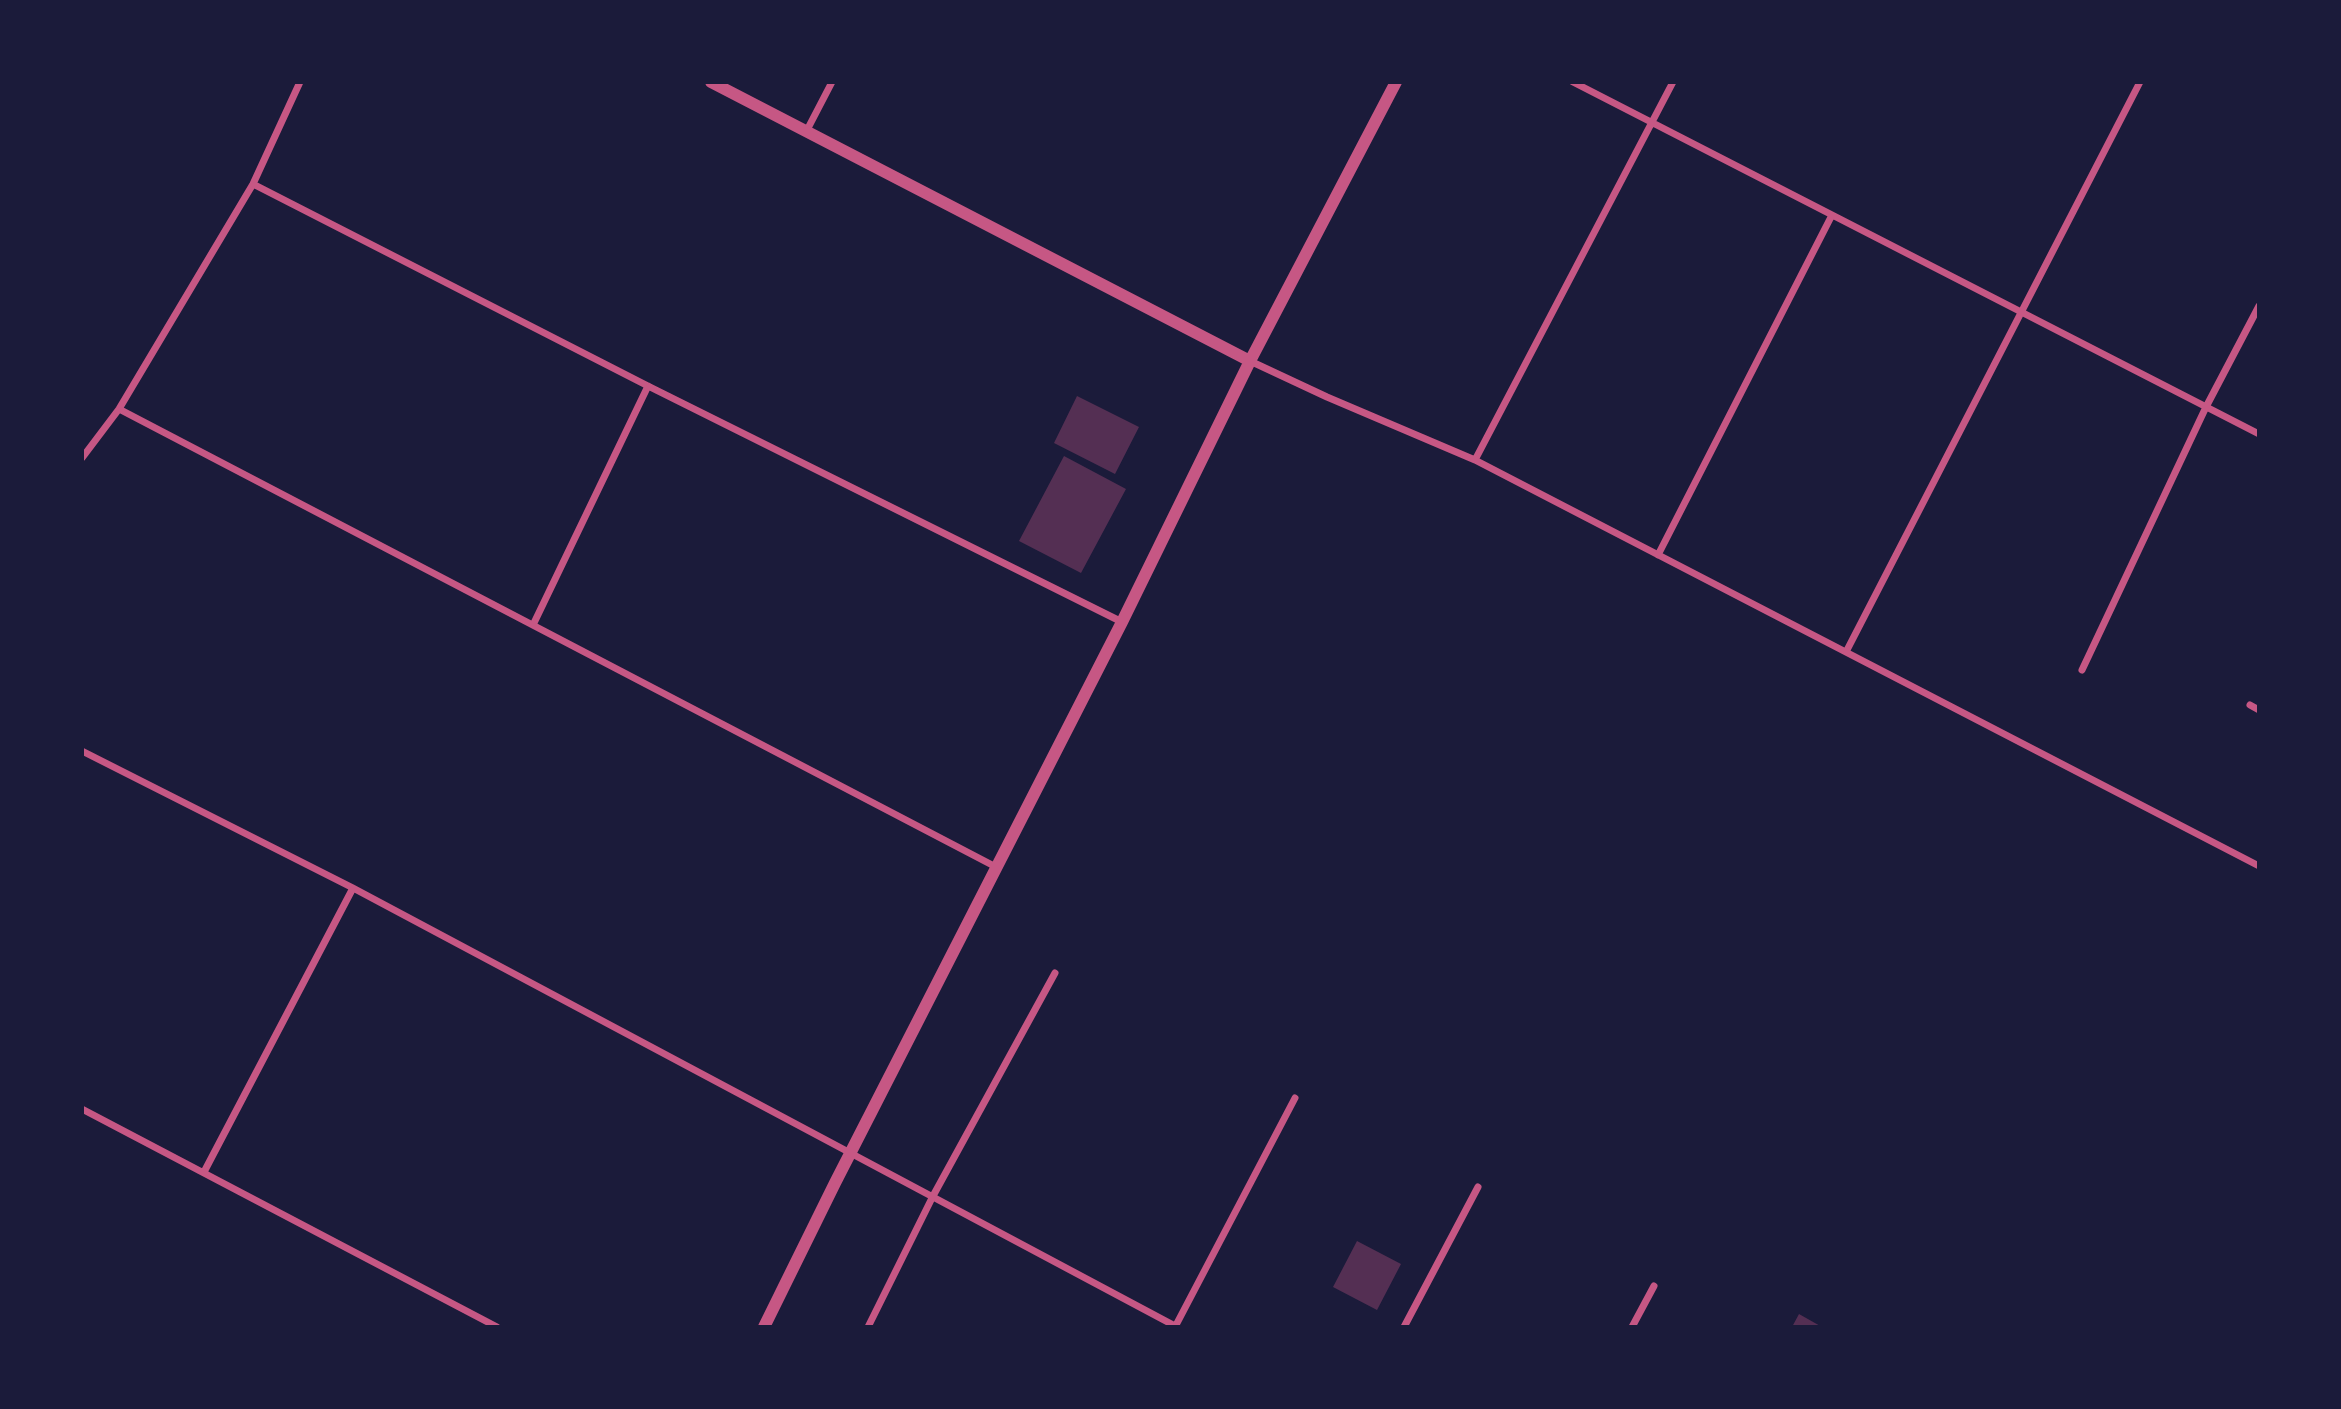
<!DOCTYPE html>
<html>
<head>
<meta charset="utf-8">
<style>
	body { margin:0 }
	#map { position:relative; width:2341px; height:1409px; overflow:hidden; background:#1b1b3a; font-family:"Work Sans",sans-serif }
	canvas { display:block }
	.frame { position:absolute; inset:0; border:84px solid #1b1b3a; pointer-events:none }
</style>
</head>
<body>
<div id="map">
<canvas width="2341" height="1409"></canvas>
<div class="frame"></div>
</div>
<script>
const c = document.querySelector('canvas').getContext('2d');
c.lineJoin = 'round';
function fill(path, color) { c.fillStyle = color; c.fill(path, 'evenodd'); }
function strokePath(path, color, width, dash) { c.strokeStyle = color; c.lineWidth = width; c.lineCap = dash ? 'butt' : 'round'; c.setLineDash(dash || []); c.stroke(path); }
fill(new Path2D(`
	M1077,396L1139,427L1115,474L1054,443Z
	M1064,456L1126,489L1081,573L1019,541Z
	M1357,1241L1401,1264L1377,1310L1333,1287Z
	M1799,1314L1822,1327H1792Z`), '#542f53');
strokePath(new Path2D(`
	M1573,82L2259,434
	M806,132L832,82
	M253,184L648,386L1122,622
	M1250,361L1327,397L1475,460L2259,866
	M119,409L996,867
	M82,458L119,409L253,184L300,82
	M1475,460L1673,82
	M1658,555L1832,215
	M533,625L648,386
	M1846,652L2140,82
	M2082,670L2206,407L2259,306
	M2250,705L2259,710
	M82,751L353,888L1177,1327
	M82,1109L497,1327
	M204,1172L353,888
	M868,1327L933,1196L1055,973
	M1175,1327L1295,1098
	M1404,1327L1478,1187
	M1632,1327L1654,1286`), '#c65784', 7);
strokePath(new Path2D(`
	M711,82L1250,361
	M764,1327L835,1183L1122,622L1250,361L1396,82`), '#c65784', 12);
</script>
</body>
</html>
